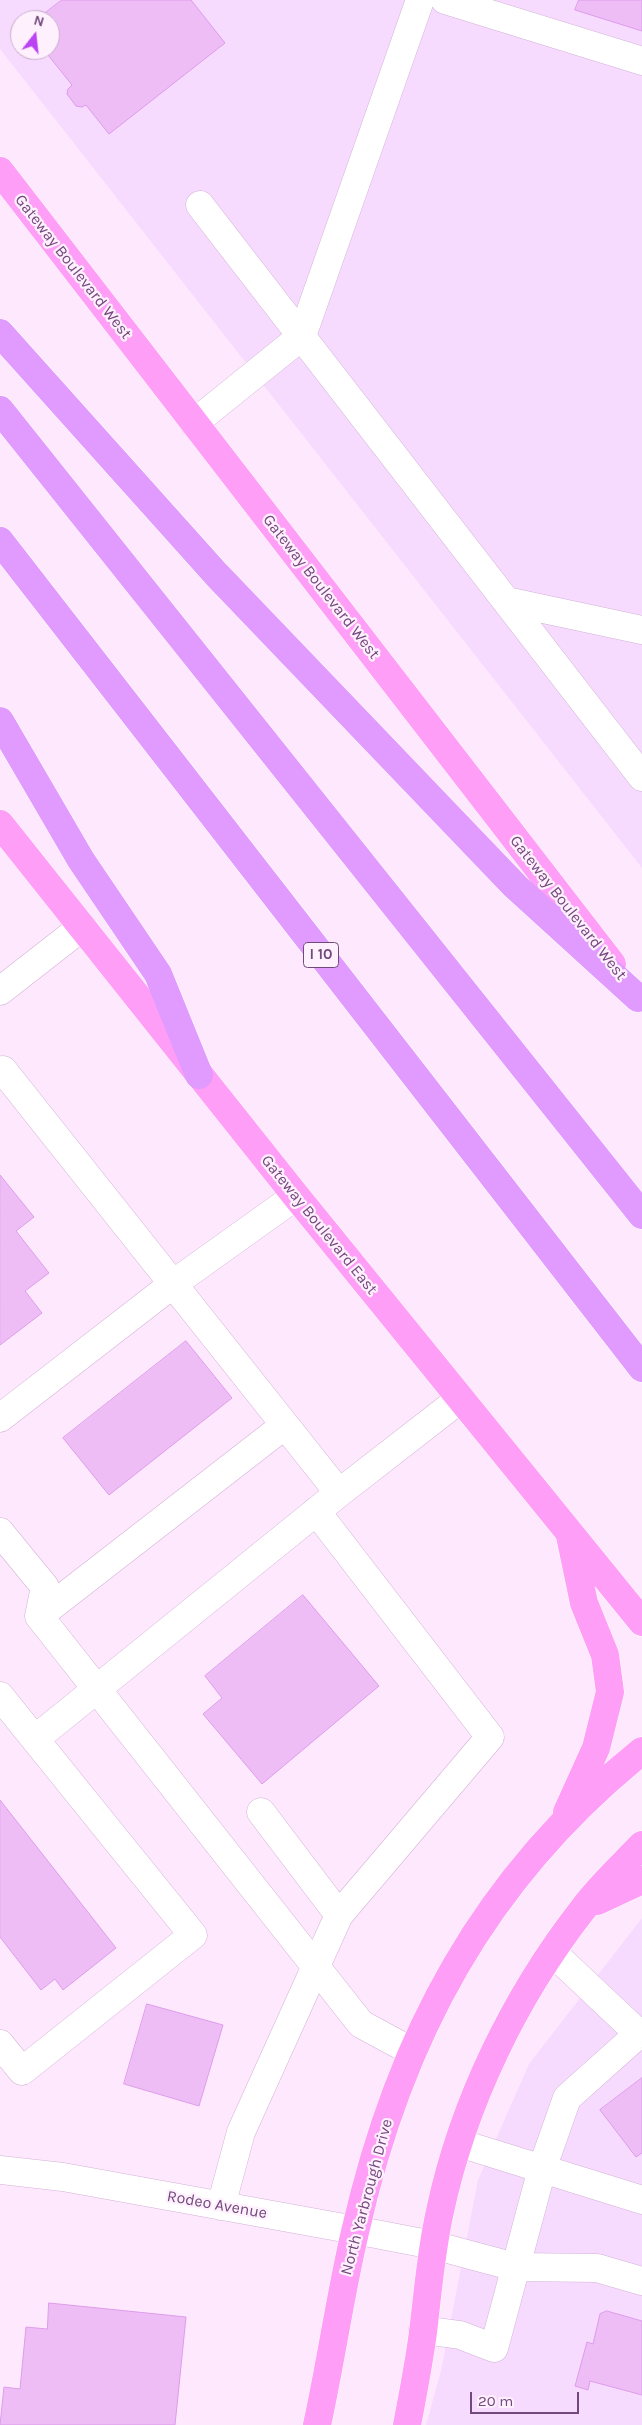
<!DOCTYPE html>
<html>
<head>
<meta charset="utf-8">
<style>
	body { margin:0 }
	#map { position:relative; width:642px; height:2425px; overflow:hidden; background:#fee8fd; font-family:Karla,sans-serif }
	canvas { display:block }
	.north { position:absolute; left:10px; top:10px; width:50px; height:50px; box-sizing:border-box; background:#fff0fe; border:1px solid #c7adca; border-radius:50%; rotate:16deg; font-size:14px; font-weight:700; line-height:20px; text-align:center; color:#72497c }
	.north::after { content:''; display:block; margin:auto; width:18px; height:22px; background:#ba44f2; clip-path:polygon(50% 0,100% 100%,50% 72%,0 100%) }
	.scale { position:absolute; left:470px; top:2392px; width:109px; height:22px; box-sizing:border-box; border:2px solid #72497c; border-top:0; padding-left:6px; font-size:15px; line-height:18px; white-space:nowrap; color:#72497c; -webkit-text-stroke:4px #fff0fe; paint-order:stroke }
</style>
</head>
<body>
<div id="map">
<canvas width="642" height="2425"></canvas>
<div class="north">N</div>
<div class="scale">20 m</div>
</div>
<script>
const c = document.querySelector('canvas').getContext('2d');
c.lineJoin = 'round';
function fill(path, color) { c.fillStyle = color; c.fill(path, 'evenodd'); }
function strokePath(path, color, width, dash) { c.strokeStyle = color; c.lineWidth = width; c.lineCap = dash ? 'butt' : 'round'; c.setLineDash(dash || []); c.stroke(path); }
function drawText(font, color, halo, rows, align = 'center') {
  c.font = font + ' Karla,sans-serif'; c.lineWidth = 4.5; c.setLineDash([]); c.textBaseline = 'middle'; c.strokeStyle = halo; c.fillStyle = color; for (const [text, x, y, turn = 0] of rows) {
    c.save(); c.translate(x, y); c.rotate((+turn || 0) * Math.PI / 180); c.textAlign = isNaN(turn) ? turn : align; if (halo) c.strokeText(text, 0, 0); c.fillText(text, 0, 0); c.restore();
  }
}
fill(new Path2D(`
	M0,0H642V868L0,49ZM20,20H50V50H20Z
	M642,1918V2425H426L441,2371L478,2180L529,2064Z`), '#f6dbff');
const building = new Path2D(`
	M62,0H191L225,43L109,134L86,105L82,107L76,106L67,94L68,89L72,85L44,50H50V20H36Z
	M579,0H642V31L575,10Z
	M0,1175L34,1217L16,1231L49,1273L25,1291L42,1313L0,1345Z
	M186,1341L232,1398L109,1495L63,1438Z
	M303,1595L379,1686L262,1784L203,1714L222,1698L205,1676Z
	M0,1800L116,1948L63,1990L55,1979L41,1990L0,1937Z
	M147,2004L223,2025L199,2106L124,2084Z
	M642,2078V2153L636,2157L600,2110Z
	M49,2303L186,2317L175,2425H0L4,2387L20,2389L26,2327L47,2329Z
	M607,2311L642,2321V2395L590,2381L588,2390L575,2386L587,2342L593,2344L600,2314Z`);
fill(building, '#eebdf6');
strokePath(building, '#dd9cea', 1);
const minor = new Path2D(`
	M445,0L642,61
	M200,205L642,777
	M194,423L302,336L420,0
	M506,601L642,630
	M0,991L82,927
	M0,1072L3,1070L339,1493
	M0,1418L173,1284L296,1196
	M0,1532L45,1587L39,1616L316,1967L361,2024L411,2051
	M39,1616L285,1425
	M0,1696L193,1935L22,2071L0,2044
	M35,1739L339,1493L460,1399
	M261,1812L339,1915
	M552,1952L639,2034
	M459,2143L642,2200
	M0,2170L63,2177L355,2230L433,2245L515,2267L597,2268L642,2281
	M221,2206L241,2132L339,1915L490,1737L316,1511
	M423,2330L460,2335L494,2348L542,2169L567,2098L642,2031`);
const major = new Path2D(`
	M0,171L612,964
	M0,824L296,1196L642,1622
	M567,1812L596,1748L610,1692L605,1655L584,1603L570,1536
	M597,1901L642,1880
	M317,2425C331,2361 340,2296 355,2232C399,2037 484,1878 642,1751
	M407,2425C413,2394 419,2363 423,2332C428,2291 431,2251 440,2211C463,2103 515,1996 583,1909C600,1886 622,1866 642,1845`);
const highway = new Path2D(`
	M0,333L216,574L515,886L638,998
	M0,410L642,1215
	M0,541L642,1368
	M0,721L81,860L158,974L199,1075`);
strokePath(minor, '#d3b2d6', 29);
strokePath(major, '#fff', 29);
strokePath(highway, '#fff', 29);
strokePath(minor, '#fff', 28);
strokePath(major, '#ff9ef7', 28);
strokePath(highway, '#e19afd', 28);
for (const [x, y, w] of [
	[321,955,35]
]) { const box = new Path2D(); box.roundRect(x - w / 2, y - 12.5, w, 25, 4); c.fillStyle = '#fff0fe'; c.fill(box); strokePath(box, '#72497c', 1); }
drawText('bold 15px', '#72497c', null, [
	["I 10",321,955]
]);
drawText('16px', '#72497c', '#fff0fe', [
	["Gateway Boulevard West",73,267,52],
	["Gateway Boulevard West",321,587,52],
	["Gateway Boulevard West",568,908,52],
	["Gateway Boulevard East",319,1225,51],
	["North Yarbrough Drive",367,2197,-75],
	["Rodeo Avenue",217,2205,10]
]);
</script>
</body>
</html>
